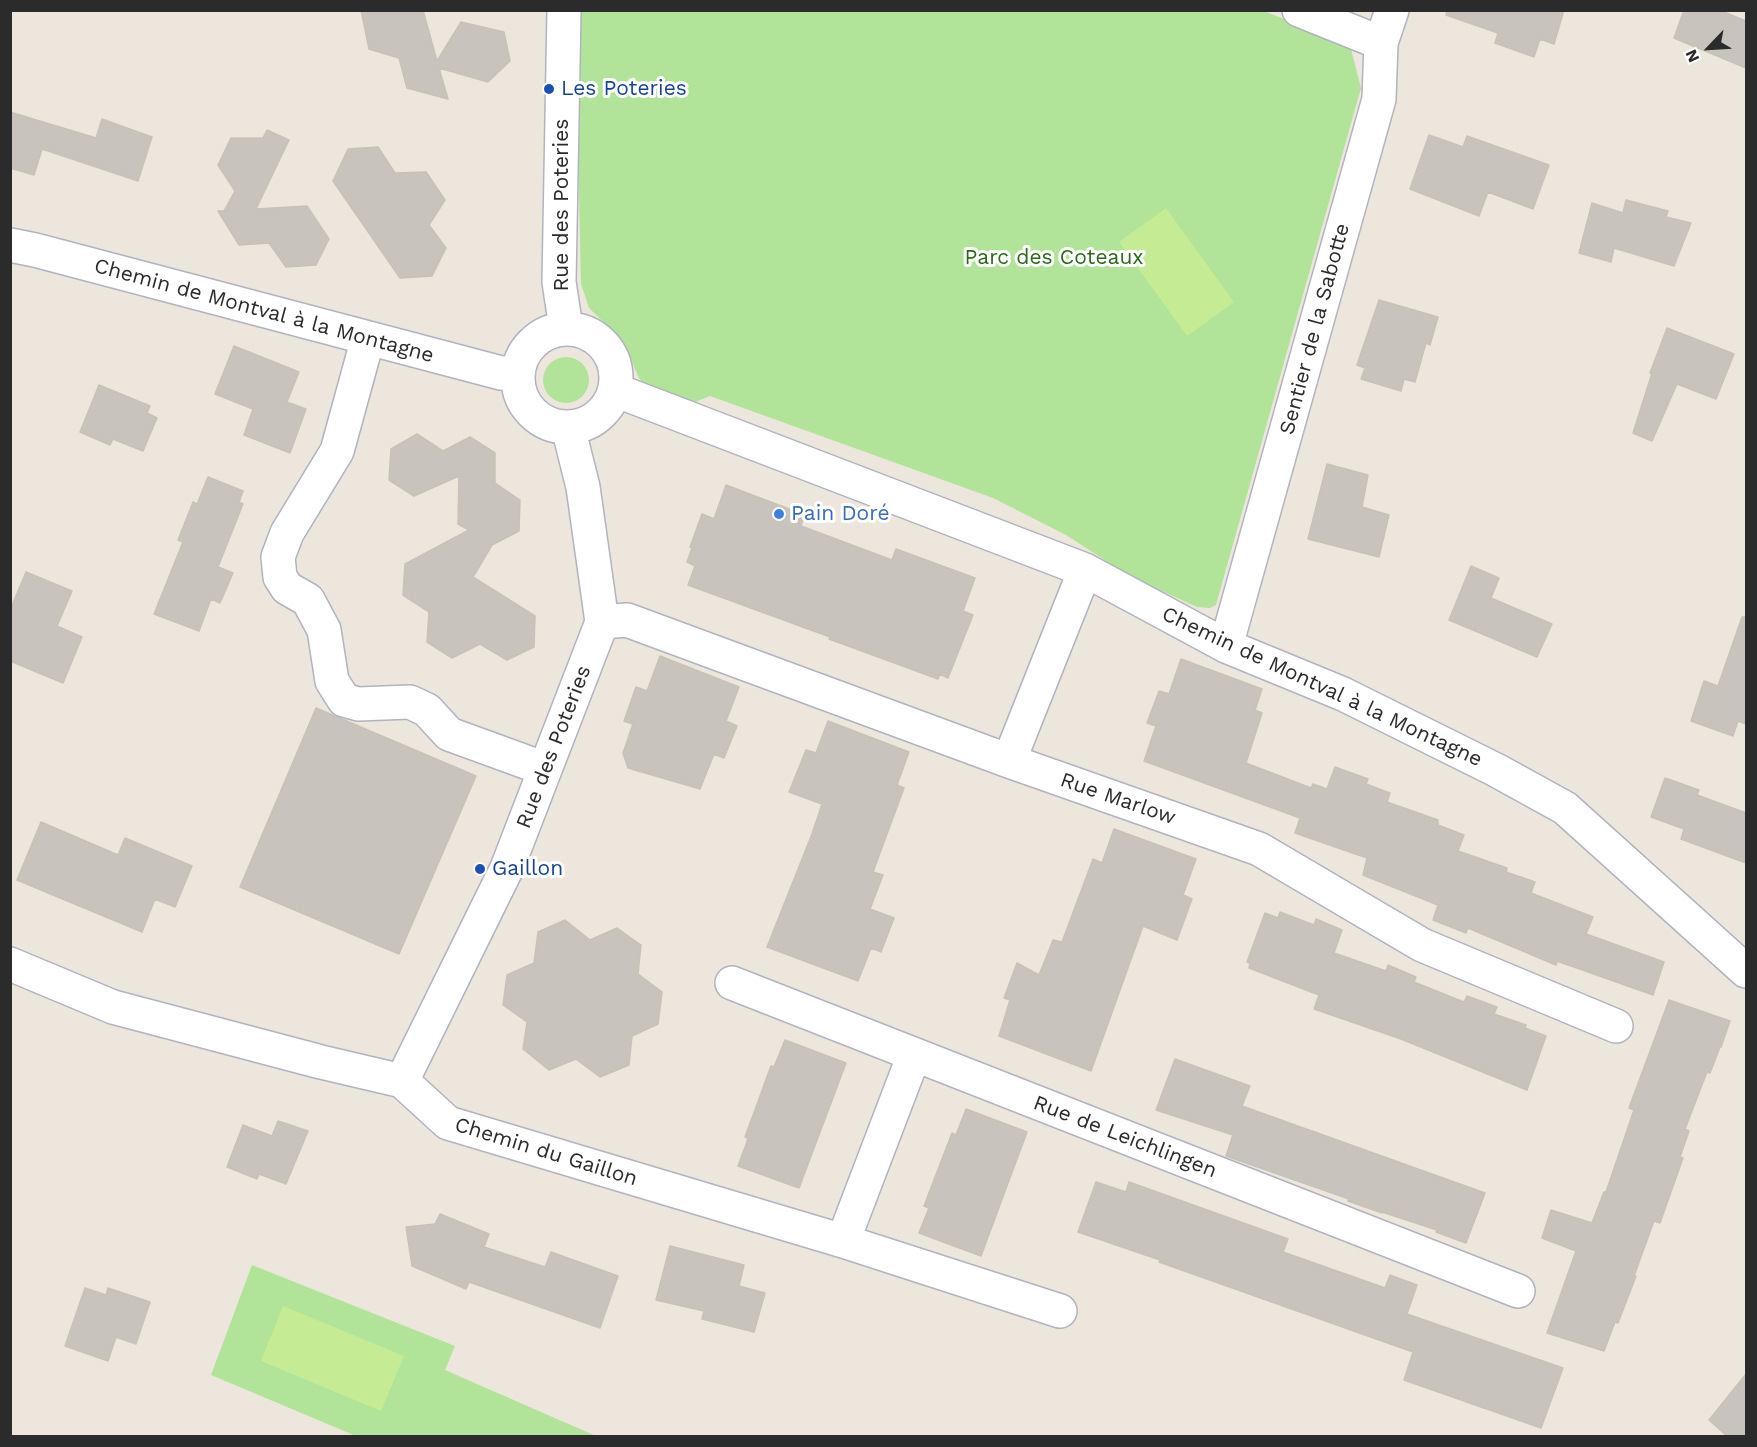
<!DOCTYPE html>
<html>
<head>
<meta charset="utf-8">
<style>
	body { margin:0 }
	#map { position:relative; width:1757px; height:1447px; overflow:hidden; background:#ede6dd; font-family:"Work Sans",sans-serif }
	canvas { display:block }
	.frame { position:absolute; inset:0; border:12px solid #2b2b2b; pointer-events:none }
	.north { position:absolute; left:1679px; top:18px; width:60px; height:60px; -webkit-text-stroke:4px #fff; paint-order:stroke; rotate:245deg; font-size:16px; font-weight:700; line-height:24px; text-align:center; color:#2b2b2b }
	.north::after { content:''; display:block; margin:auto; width:21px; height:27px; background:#2b2b2b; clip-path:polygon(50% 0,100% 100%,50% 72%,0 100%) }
</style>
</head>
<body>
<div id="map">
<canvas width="1757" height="1447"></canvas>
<div class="frame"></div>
<div class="north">N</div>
</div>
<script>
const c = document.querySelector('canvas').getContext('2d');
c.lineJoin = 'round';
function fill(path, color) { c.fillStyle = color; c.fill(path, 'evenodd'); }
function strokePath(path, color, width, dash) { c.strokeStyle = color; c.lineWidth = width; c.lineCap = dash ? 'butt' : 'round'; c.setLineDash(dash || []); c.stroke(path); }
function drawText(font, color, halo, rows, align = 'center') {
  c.font = font + ' "Work Sans",sans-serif'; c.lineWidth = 6; c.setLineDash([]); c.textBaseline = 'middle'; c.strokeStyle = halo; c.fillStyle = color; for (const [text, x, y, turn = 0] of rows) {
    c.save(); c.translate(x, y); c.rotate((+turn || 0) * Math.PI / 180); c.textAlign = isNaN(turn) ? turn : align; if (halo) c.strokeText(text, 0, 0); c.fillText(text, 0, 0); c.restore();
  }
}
fill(new Path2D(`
	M1261,10L1350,45L1361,88L1216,605L1210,608L1197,607L1131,577L1066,535L993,498L710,396L693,403L646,386L639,378L623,341L589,308L581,284L575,11Z
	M543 380a23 23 0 1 1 46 0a23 23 0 1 1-46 0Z
	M252,1265L455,1346L445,1370L596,1436H356L211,1375Z`), '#b1e498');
fill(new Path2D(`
	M1166,208L1234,302L1187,336L1119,242Z
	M283,1306L404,1356L381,1411L261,1361Z`), '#c5eb94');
const building = new Path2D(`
	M361,10H423L437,61L461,22L504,32L510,61L488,82L439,68L448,99L407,88L399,58L369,49Z
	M1447,10H1564L1554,44L1540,39L1534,57L1495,43L1498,33L1446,15Z
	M1684,10H1719L1746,21V68L1674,38Z
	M10,112L96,138L102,119L152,137L138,181L42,149L34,175L10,168Z
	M267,130L289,140L256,209L307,206L329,239L316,265L286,267L269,243L239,245L218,211H224L235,191L218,165L231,138H263Z
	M1429,135L1463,147L1467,136L1549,165L1533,209L1488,192L1479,216L1410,189Z
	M378,147L395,173L426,172L445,200L429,225L446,248L432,276L400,278L333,181L348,149Z
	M1626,200L1668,211L1666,217L1691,223L1674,266L1614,248L1611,262L1579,253L1592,203L1623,213Z
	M1379,300L1438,317L1430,345L1426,343L1415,382L1404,379L1401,391L1361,379L1365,368L1357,365Z
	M1667,328L1734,354L1716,399L1677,384L1652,441L1633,433L1652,373H1650Z
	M234,346L299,372L287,402L306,409L290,453L244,435L253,409L215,394Z
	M99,385L150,406L147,413L157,418L143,451L113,439L110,445L80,432Z
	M417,434L443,451L470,437L495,453V483L520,500L519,531L492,545L473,577L535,616L534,647L507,660L480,644L452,658L427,642L429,612L403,595L405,564L469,530L458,524L459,476L414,496L389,480L391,449Z
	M1327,464L1368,475L1362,507L1389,515L1379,557L1308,539Z
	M208,477L243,491L239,502L243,504L218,567L233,573L220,603L211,599L199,631L154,614L183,542L178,540L193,502L197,504Z
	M726,485L805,515L801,526L892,560L896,549L975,578L963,611L973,615L948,678L940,674L938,679L829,639L830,637L688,585L695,566L687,562L692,548L690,547L702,514L714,519Z
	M1471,566L1499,578L1491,598L1552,624L1537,657L1449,620Z
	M26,572L72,591L57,626L82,637L63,683L10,661V610Z
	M1742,617H1746V724L1738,721L1733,736L1691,721L1704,681L1718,686Z
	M660,656L739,687L726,721L737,726L724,758L714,754L700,789L628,768L623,753L633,724L624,721L636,687L647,691Z
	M1181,659L1262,689L1255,710L1262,713L1246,763L1311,788L1313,784L1327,789L1335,767L1368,779L1366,784L1390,793L1387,802L1438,820V825L1464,835L1458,851L1507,868L1506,872L1535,882L1531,893L1593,917L1586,934L1664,962L1653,995L1557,961L1556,965L1468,928L1466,933L1433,920L1438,905L1363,875L1367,858L1295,833L1300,818L1144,761L1156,726L1147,723L1159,691L1169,694Z
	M316,708L476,776L399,954L240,887Z
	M828,721L909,752L897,785L904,788L873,872L883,875L870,909L894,918L881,952L871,948L858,981L767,947L812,834L822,804L789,792L806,750L816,753Z
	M1665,778L1699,790L1697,795L1746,813V863L1681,839L1684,829L1651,817Z
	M41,822L118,855L125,838L192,866L175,907L155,899L142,932L17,880Z
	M1114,829L1196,859L1183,895L1192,899L1177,940L1143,926L1091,1071L999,1036L1010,1000L1004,998L1017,963L1039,975L1053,940L1062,942L1093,859L1102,863Z
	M1280,912L1314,925L1316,919L1342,930L1334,953L1386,971L1388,965L1416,977L1414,982L1464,1002L1467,996L1497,1007L1494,1014L1526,1025L1525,1028L1546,1036L1527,1090L1401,1039L1314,1009L1319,995L1249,968L1250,963L1247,962L1265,913L1278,918Z
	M565,920L590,940L617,928L641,945L638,974L662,992L658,1024L632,1036L629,1065L600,1077L576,1059L549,1070L523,1049L527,1022L503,1005L507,975L534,963L538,932Z
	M1669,1000L1730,1021L1721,1047H1720L1710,1073L1707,1072L1685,1129L1689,1131L1680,1157L1683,1158L1660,1223L1654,1221L1634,1276H1636L1618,1323L1615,1322L1604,1351L1547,1333L1576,1251L1542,1238L1551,1210L1592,1223L1604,1192H1606L1634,1110L1629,1108Z
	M785,1040L846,1063L799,1188L738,1166L748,1139L745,1137L771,1066L774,1067Z
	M1175,1059L1250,1086L1242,1106L1485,1193L1466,1243L1436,1232L1437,1230L1382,1212V1213L1348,1201L1349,1199L1226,1156L1233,1135L1156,1110Z
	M966,1109L1027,1132L981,1256L919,1233L929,1208L924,1206L952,1133L956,1135Z
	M278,1121L308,1131L286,1184L259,1174L257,1179L227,1167L243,1125L272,1136Z
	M1096,1182L1126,1192L1129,1182L1288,1239L1283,1252L1385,1288L1390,1275L1417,1285L1407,1314L1563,1368L1541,1428L1404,1380L1413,1352L1159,1262L1160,1260L1078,1232Z
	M440,1214L489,1234L484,1247L545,1267L551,1252L618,1276L600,1328L469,1282L466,1289L412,1266L406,1227L435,1224Z
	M670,1246L744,1265L739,1286L765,1293L754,1332L702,1319L704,1311L656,1300Z
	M85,1288L106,1295L108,1288L150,1302L136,1344L116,1337L108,1361L65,1346Z
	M1746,1374V1437H1728L1709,1420Z`);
fill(building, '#c8c3bc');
strokePath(building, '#c8c2b6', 1.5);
const minor = new Path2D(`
	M564,10L559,282L566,328
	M1299,10L1381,43
	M10,245L35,250L501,373H518
	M518 378a49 49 0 1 1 98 0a49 49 0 1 1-98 0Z
	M368,338L337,451L287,533L278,557L280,577L287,588L308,600L324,630L332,681L344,700L358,704L410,702L427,710L449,734L545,769
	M615,390L1085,570L1226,646L1343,694L1496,770L1565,808L1746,971
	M602,622L627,620L1009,761L1259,849L1422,945L1616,1026
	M1226,646L1379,99L1381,43L1392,10
	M1009,761L1085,570
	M10,964L113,1007L321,1062L402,1081L448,1123L843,1241L1060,1311
	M732,983L1518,1291
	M402,1081L507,868L602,622L583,487L568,427
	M843,1241L914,1055`);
strokePath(minor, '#b1b3bf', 36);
strokePath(minor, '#fff', 33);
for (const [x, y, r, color] of [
	[549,89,6,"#1a4fb4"],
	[779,514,6,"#3f7fe0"],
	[480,869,6,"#1a4fb4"]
]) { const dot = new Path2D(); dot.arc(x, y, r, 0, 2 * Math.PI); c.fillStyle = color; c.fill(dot); strokePath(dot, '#fff', 2); }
drawText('21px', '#164399', '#fff', [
	["Les Poteries",561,89],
	["Gaillon",492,869]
], 'left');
drawText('21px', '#2b2b2b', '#fff', [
	["Rue des Poteries",562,205,-90],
	["Chemin de Montval à la Montagne",264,311,15],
	["Sentier de la Sabotte",1315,329,-75],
	["Chemin de Montval à la Montagne",1322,687,25],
	["Rue des Poteries",554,747,-69],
	["Rue Marlow",1118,799,19],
	["Rue de Leichlingen",1125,1137,21],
	["Chemin du Gaillon",546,1152,17]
]);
drawText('21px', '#296919', '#fff', [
	["Parc des Coteaux",1054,258]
]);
drawText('21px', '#366cbe', '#fff', [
	["Pain Doré",791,514]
], 'left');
</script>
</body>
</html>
